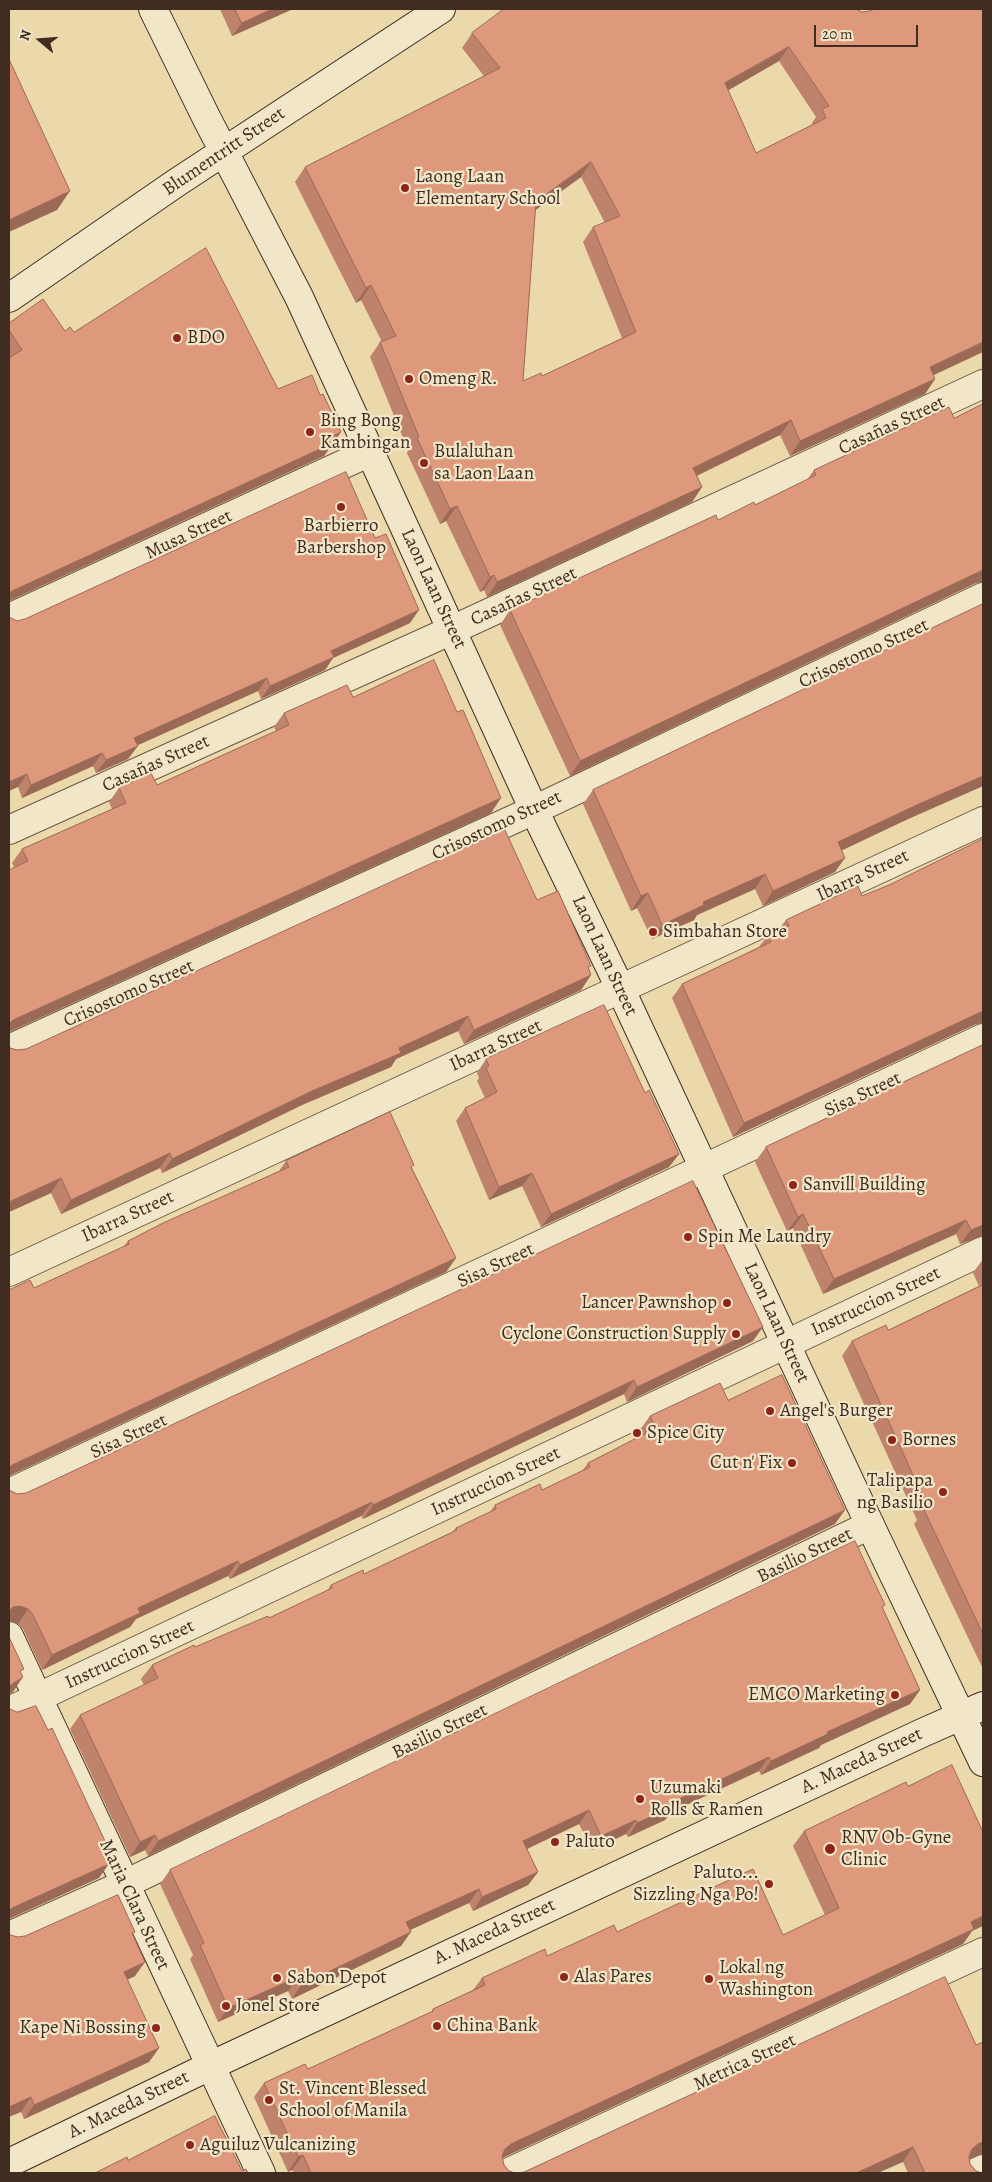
<!DOCTYPE html>
<html>
<head>
<meta charset="utf-8">
<style>
	body { margin:0 }
	#map { position:relative; width:992px; height:2182px; overflow:hidden; background:#ebd9ac; font-family:Alegreya,serif }
	canvas { display:block }
	.frame { position:absolute; inset:0; border:10px solid #402c21; pointer-events:none }
	.north { position:absolute; left:15px; top:15px; width:50px; height:50px; -webkit-text-stroke:4px #f2e6c9; paint-order:stroke; rotate:288deg; font-size:14px; font-weight:700; line-height:20px; text-align:center; color:#402c21 }
	.north::after { content:''; display:block; margin:auto; width:18px; height:22px; background:#402c21; clip-path:polygon(50% 0,100% 100%,50% 72%,0 100%) }
	.scale { position:absolute; left:814px; top:25px; width:104px; height:22px; box-sizing:border-box; border:2px solid #402c21; border-top:0; padding-left:6px; font-size:15px; line-height:18px; white-space:nowrap; color:#402c21; -webkit-text-stroke:4px #f2e6c9; paint-order:stroke }
</style>
</head>
<body>
<div id="map">
<canvas width="992" height="2182"></canvas>
<div class="frame"></div>
<div class="north">N</div>
<div class="scale">20 m</div>
</div>
<script>
const c = document.querySelector('canvas').getContext('2d');
c.lineJoin = 'round';
function strokePath(path, color, width, dash) { c.strokeStyle = color; c.lineWidth = width; c.lineCap = dash ? 'butt' : 'round'; c.setLineDash(dash || []); c.stroke(path); }
function fill(path, color) { c.fillStyle = color; c.fill(path, 'evenodd'); }
function drawText(font, color, halo, rows, align = 'center') {
  c.font = font + ' Alegreya,serif'; c.lineWidth = 4.5; c.setLineDash([]); c.textBaseline = 'middle'; c.strokeStyle = halo; c.fillStyle = color; for (const [text, x, y, turn = 0] of rows) {
    c.save(); c.translate(x, y); c.rotate((+turn || 0) * Math.PI / 180); c.textAlign = isNaN(turn) ? turn : align; if (halo) c.strokeText(text, 0, 0); c.fillText(text, 0, 0); c.restore();
  }
}
const street = new Path2D(`
	M9,618L370,452
	M9,830L452,630L983,384
	M9,1049L534,810L983,597
	M9,1272L983,821
	M9,1493L983,1038
	M9,1711L983,1251
	M9,1936L125,1884L870,1525
	M507,2173L983,1952
	M974,2173L983,2169`);
const secondary = new Path2D(`
	M153,9L206,117L299,297L534,810L620,988L870,1525L983,1762
	M9,298L176,183L441,9
	M9,1636L261,2173
	M9,2163L210,2066L922,1733L983,1706`);
strokePath(street, '#6b5744', 30);
strokePath(secondary, '#402c21', 30);
strokePath(street, '#f2e6c9', 28);
strokePath(secondary, '#f2e6c9', 28);
fill(new Path2D(`
	M220,9H293L232,36Z
	M856,9L933,375L935,379L925,394L790,456L780,435L697,476L702,487L692,502L487,597L484,590L480,592L446,521L440,524L407,453L408,450L370,357L380,342H382L361,300L356,303L295,182L305,167L484,76L462,48L472,33ZM779,61L816,117L812,123V125L756,153L728,90ZM581,177L605,223L593,227L583,242L622,338L542,376L523,381L535,210Z
	M9,323L74,332L278,389L332,445L324,456L9,358Z
	M954,418L976,583L570,776L500,625L510,610L718,520L755,505L807,480L814,470Z
	M983,604V786L908,819L842,850L835,872L763,906L755,889L697,915L694,920L652,939L637,908L631,911L583,804L593,790Z
	M9,618L17,621L410,623L333,658L325,670L261,699L258,691L137,745L128,759L96,773L93,766L22,798L18,787Z
	M353,697L491,813L14,867L12,863L22,849L112,809L109,802L119,788L157,785L276,731L274,727L284,713Z
	M983,837V1023L976,1024L733,1137L672,998L682,984L759,947L768,935L778,930L786,920L862,896L889,885L981,840Z
	M537,900L589,969L591,975L581,990L464,1044L458,1031L396,1059L391,1067L302,1105L162,1173L160,1168L61,1214L51,1193L9,1212V1046L10,1048L17,1050L26,1049Z
	M983,1045V1236L960,1244L956,1234L823,1294L793,1228L787,1231L755,1162L766,1147Z
	M486,1059L645,1093L679,1154L669,1167L541,1227L522,1186L489,1200L456,1121L465,1108L485,1098L477,1081L479,1078L477,1073Z
	M286,1161L412,1168L456,1258L446,1272L34,1288L123,1247L128,1241L279,1171Z
	M983,1259V1669L914,1524L917,1520L842,1356L852,1341L888,1330L979,1286L973,1273Z
	M753,1341L627,1402L624,1394L363,1519L361,1516L230,1579L228,1576L136,1619L130,1627L42,1670L23,1629L18,1624L9,1621V1490L17,1494L26,1493Z
	M728,1400L835,1524L148,1856L145,1850L130,1857L70,1729L80,1715L144,1685L141,1679L152,1665L269,1618L327,1591L331,1585L364,1574L452,1532L456,1528L490,1512L495,1505L542,1490L582,1471L588,1463L643,1435L640,1430L650,1416Z
	M883,1608L920,1690L910,1704L821,1745L819,1748L761,1775L759,1771L671,1812L665,1820L628,1837L626,1834L592,1850L579,1824L527,1849L538,1872L528,1885L473,1911L469,1903L410,1930L401,1946L292,1999L288,1991L218,2022L190,1959L193,1955L160,1884L170,1870Z
	M804,1831L972,1931L963,1944L502,2158L504,2165L509,2171L515,2173H294L292,2170L288,2172L254,2097L264,2083L308,2069L431,2012L433,2009L473,1990L482,1978L617,1932L783,1935L825,1915L793,1846Z
	M10,1935L18,1937L133,1935L135,1976L127,1980L159,2048L149,2062L24,2119L21,2112Z
	M976,2045L983,2154L969,2158L970,2164L976,2171L982,2173H908L903,2162L524,2172Z`), '#bf836b');
fill(new Path2D(`
	M272,9H293L232,36L242,23Z
	M789,47L779,61L715,98L725,83Z
	M591,162L581,177L526,217L536,202Z
	M70,191L57,210L9,232V220Z
	M371,285L361,300L356,303L366,288Z
	M983,342V352L919,382L930,367Z
	M935,379L925,394L790,456L800,441Z
	M791,420L780,435L683,482L693,468Z
	M341,432L324,456L9,601V593L12,591Z
	M702,487L692,502L487,597L497,582Z
	M457,506L446,521L440,524L450,509Z
	M983,570V582L976,583L570,776L580,761Z
	M494,575L484,590L480,592L490,577Z
	M419,610L410,623L333,658L325,670L261,699L270,686L331,651Z
	M267,678L258,691L125,751L134,738Z
	M138,746L128,759L96,773L106,760Z
	M102,753L93,766L22,798L31,785Z
	M27,774L18,787L9,791V782Z
	M983,776V786L908,819L828,857L838,842L919,804Z
	M501,798L491,813L9,1032V1024L13,1020Z
	M845,858L835,872L763,906L773,891Z
	M765,874L755,889L697,915L694,920L652,939L662,925L703,902Z
	M648,893L637,908L631,911L641,896Z
	M591,975L581,990L464,1044L474,1030Z
	M983,1011V1023L976,1024L733,1137L744,1123Z
	M468,1016L458,1031L396,1059L391,1067L302,1105L162,1173L172,1159L399,1048Z
	M170,1153L160,1168L61,1214L71,1200Z
	M679,1154L669,1167L541,1227L551,1214Z
	M532,1173L522,1186L489,1200L499,1187Z
	M61,1178L51,1193L9,1212V1202Z
	M803,1214L793,1228L787,1231L798,1217Z
	M966,1220L956,1234L823,1294L834,1279Z
	M983,1225V1236L960,1244L971,1230Z
	M456,1258L446,1272L9,1476V1468L12,1465Z
	M763,1327L753,1341L627,1402L637,1387Z
	M634,1380L624,1394L363,1519L373,1505Z
	M372,1502L361,1516L230,1579L240,1565Z
	M845,1510L835,1524L148,1856L158,1841Z
	M238,1561L228,1576L136,1619L130,1627L42,1670L52,1655L138,1608Z
	M20,1606L28,1609L18,1624L9,1621V1611L13,1607Z
	M23,1677L13,1692L9,1695V1686Z
	M920,1690L910,1704L821,1745L819,1748L761,1775L771,1761L827,1732Z
	M769,1757L759,1771L671,1812L665,1820L628,1837L637,1823L673,1802Z
	M589,1810L579,1824L514,1855L523,1841Z
	M636,1820L626,1834L592,1850L601,1836Z
	M155,1835L145,1850L130,1857L140,1842Z
	M112,1856L104,1867L109,1864L99,1878L9,1919V1911L12,1908Z
	M538,1872L528,1885L473,1911L482,1897Z
	M479,1889L469,1903L397,1936L406,1922Z
	M983,1916V1926L972,1931L963,1944L500,2159L505,2149L511,2144Z
	M411,1932L401,1946L292,1999L301,1985Z
	M145,1962L135,1976L114,1986L124,1972Z
	M298,1977L288,1991L218,2022L228,2008Z
	M159,2048L149,2062L24,2119L34,2105Z
	M31,2097L21,2112L9,2117V2107Z
	M983,2142V2154L968,2159L972,2149L978,2144Z
	M913,2147L903,2162L878,2173H856Z
	M303,2155L292,2170L288,2172L298,2157Z`), '#9b6a57');
const building = new Path2D(`
	M235,9H272L242,23Z
	M504,9H856L862,12L870,11L875,9H983V342L930,367L935,379L800,441L791,420L693,468L702,487L497,582L494,575L490,577L457,506L450,509L417,438L419,437L380,342L396,336L371,285L366,288L305,167L500,68L472,33ZM789,47L829,106L822,109L826,118L756,153L725,83ZM591,162L620,216L593,227L636,332L542,376L541,373L523,381L536,202Z
	M9,59L70,191L9,220Z
	M206,248L278,389L312,375L320,395L323,394L341,432L331,437L333,443L12,591L9,593V358L22,350L9,330V323L43,299L65,331L70,327L74,332Z
	M983,404V570L580,761L510,610L716,515L718,520L754,502L755,505L816,475L814,470L949,407L954,418Z
	M346,472L375,538L386,534L419,610L331,651L334,657L270,686L267,678L134,738L138,746L106,760L102,753L31,785L27,774L9,782V617L17,621L25,619Z
	M983,604V776L919,804L838,842L845,858L773,891L765,874L703,902L704,905L662,925L648,893L641,896L593,790Z
	M434,660L457,712L463,710L501,798L13,1020L9,1024V870L28,861L22,849L126,803L119,788L151,773L157,785L289,725L284,713L347,685L353,697Z
	M505,830L537,900L558,891L591,966L588,967L591,975L474,1030L468,1016L399,1048L401,1053L312,1091L172,1159L170,1153L71,1200L61,1178L9,1202V1046L10,1048L17,1050L26,1049Z
	M983,839V1011L744,1123L682,984L771,942L768,935L789,926L786,920L858,886L862,896L889,885Z
	M604,1005L645,1093L649,1090L679,1154L551,1214L532,1173L499,1187L465,1108L497,1092L486,1068L489,1066L486,1059Z
	M983,1045V1225L971,1230L966,1220L834,1279L803,1214L798,1217L766,1147Z
	M390,1112L414,1165L411,1167L456,1258L12,1465L9,1468V1290L30,1280L34,1288L129,1244L128,1241L163,1223L289,1167L286,1161Z
	M693,1181L763,1327L637,1387L634,1380L373,1505L372,1502L240,1565L238,1561L138,1608L140,1613L52,1655L33,1615L28,1609L20,1606L13,1607L9,1611V1490L17,1494L26,1493Z
	M983,1285V1634L924,1510L928,1508L852,1341L886,1325L888,1330Z
	M782,1375L845,1510L158,1841L155,1835L140,1842L80,1715L158,1678L152,1665L194,1645L195,1647L268,1616L269,1618L332,1588L331,1585L363,1570L364,1574L457,1530L456,1528L496,1509L495,1505L540,1484L542,1490L590,1467L588,1463L656,1428L650,1416L720,1383L728,1400Z
	M855,1541L885,1605L882,1607L920,1690L827,1732L828,1734L771,1761L769,1757L673,1802L675,1806L637,1823L636,1820L601,1836L589,1810L523,1841L538,1872L482,1897L479,1889L406,1922L411,1932L301,1985L298,1977L228,2008L200,1945L204,1943L170,1870Z
	M9,1637L24,1669L20,1671L23,1677L9,1686Z
	M36,1706L48,1730L52,1728L112,1856L106,1858L109,1864L12,1908L9,1911V1708L10,1709L17,1712Z
	M952,1765L983,1832V1916L971,1922L974,1929L511,2144L505,2149L502,2156L504,2165L509,2171L515,2173H311L303,2155L298,2157L264,2083L305,2064L308,2069L433,2011V2009L485,1985L482,1978L545,1949L547,1956L614,1925L617,1932L753,1869L783,1935L839,1908L804,1831L906,1782L908,1786Z
	M118,1895L135,1932L132,1933L145,1962L124,1972L159,2048L34,2105L31,2097L9,2107V1933L10,1935L18,1937L25,1936Z
	M945,1977L976,2045L983,2042V2142L978,2144L972,2149L969,2156L970,2164L976,2171L982,2173H925L913,2147L856,2173H517L524,2172Z
	M215,2116L242,2171L246,2169L248,2173H95L127,2157L128,2160Z`);
fill(building, '#de987c');
strokePath(building, '#9b6a57', 1);
for (const [x, y, r, color] of [
	[405,188,5,"#8f2418"],
	[177,338,5,"#8f2418"],
	[409,379,5,"#8f2418"],
	[310,432,5,"#8f2418"],
	[424,463,5,"#8f2418"],
	[341,507,5,"#8f2418"],
	[653,932,5,"#8f2418"],
	[793,1185,5,"#8f2418"],
	[688,1237,5,"#8f2418"],
	[727,1303,5,"#8f2418"],
	[736,1334,5,"#8f2418"],
	[770,1411,5,"#8f2418"],
	[637,1433,5,"#8f2418"],
	[892,1440,5,"#8f2418"],
	[792,1463,5,"#8f2418"],
	[943,1492,5,"#8f2418"],
	[895,1695,5,"#8f2418"],
	[640,1799,5,"#8f2418"],
	[555,1842,5,"#8f2418"],
	[830,1849,6,"#8f2418"],
	[769,1884,5,"#8f2418"],
	[564,1977,5,"#8f2418"],
	[277,1978,5,"#8f2418"],
	[709,1979,5,"#8f2418"],
	[226,2006,5,"#8f2418"],
	[437,2026,5,"#8f2418"],
	[156,2028,5,"#8f2418"],
	[269,2100,5,"#8f2418"],
	[190,2145,5,"#8f2418"]
]) { const dot = new Path2D(); dot.arc(x, y, r, 0, 2 * Math.PI); c.fillStyle = color; c.fill(dot); strokePath(dot, '#f2e6c9', 2); }
drawText('19px', '#402c21', '#f2e6c9', [
	["Blumentritt Street",224,152,-34],
	["Casañas Street",892,426,-25],
	["Musa Street",189,535,-25],
	["Laon Laan Street",433,589,65],
	["Casañas Street",524,597,-25],
	["Crisostomo Street",864,654,-25],
	["Casañas Street",156,764,-24],
	["Crisostomo Street",497,826,-25],
	["Ibarra Street",863,876,-25],
	["Laon Laan Street",604,956,65],
	["Crisostomo Street",129,994,-24],
	["Ibarra Street",496,1046,-25],
	["Sisa Street",863,1095,-25],
	["Ibarra Street",128,1217,-25],
	["Sisa Street",496,1266,-25],
	["Instruccion Street",876,1302,-25],
	["Laon Laan Street",776,1323,65],
	["Sisa Street",129,1437,-25],
	["Instruccion Street",496,1482,-25],
	["Basilio Street",805,1556,-26],
	["Instruccion Street",130,1655,-25],
	["Basilio Street",440,1732,-26],
	["A. Maceda Street",862,1761,-25],
	["Maria Clara Street",134,1905,65],
	["A. Maceda Street",495,1932,-25],
	["Metrica Street",745,2063,-25],
	["A. Maceda Street",129,2105,-26]
]);
drawText('19px', '#402c21', '#f2e6c9', [
	["Laong Laan",415,177],
	["Elementary School",415,199],
	["BDO",187,338],
	["Omeng R.",419,379],
	["Bing Bong",320,421],
	["Kambingan",320,443],
	["Bulaluhan",434,452],
	["sa Laon Laan",434,474],
	["Barbierro",341,526,"center"],
	["Barbershop",341,548,"center"],
	["Simbahan Store",663,932],
	["Sanvill Building",803,1185],
	["Spin Me Laundry",698,1237],
	["Lancer Pawnshop",717,1303,"right"],
	["Cyclone Construction Supply",726,1334,"right"],
	["Angel's Burger",780,1411],
	["Spice City",647,1433],
	["Bornes",902,1440],
	["Cut n' Fix",782,1463,"right"],
	["Talipapa",933,1481,"right"],
	["ng Basilio",933,1503,"right"],
	["EMCO Marketing",885,1695,"right"],
	["Uzumaki",650,1788],
	["Rolls & Ramen",650,1810],
	["RNV Ob-Gyne",841,1838],
	["Clinic",841,1860],
	["Paluto",565,1842],
	["Paluto...",759,1873,"right"],
	["Sizzling Nga Po!",759,1895,"right"],
	["Lokal ng",719,1968],
	["Washington",719,1990],
	["Alas Pares",574,1977],
	["Sabon Depot",287,1978],
	["Jonel Store",236,2006],
	["China Bank",447,2026],
	["Kape Ni Bossing",146,2028,"right"],
	["St. Vincent Blessed",279,2089],
	["School of Manila",279,2111],
	["Aguiluz Vulcanizing",200,2145]
], 'left');
</script>
</body>
</html>
